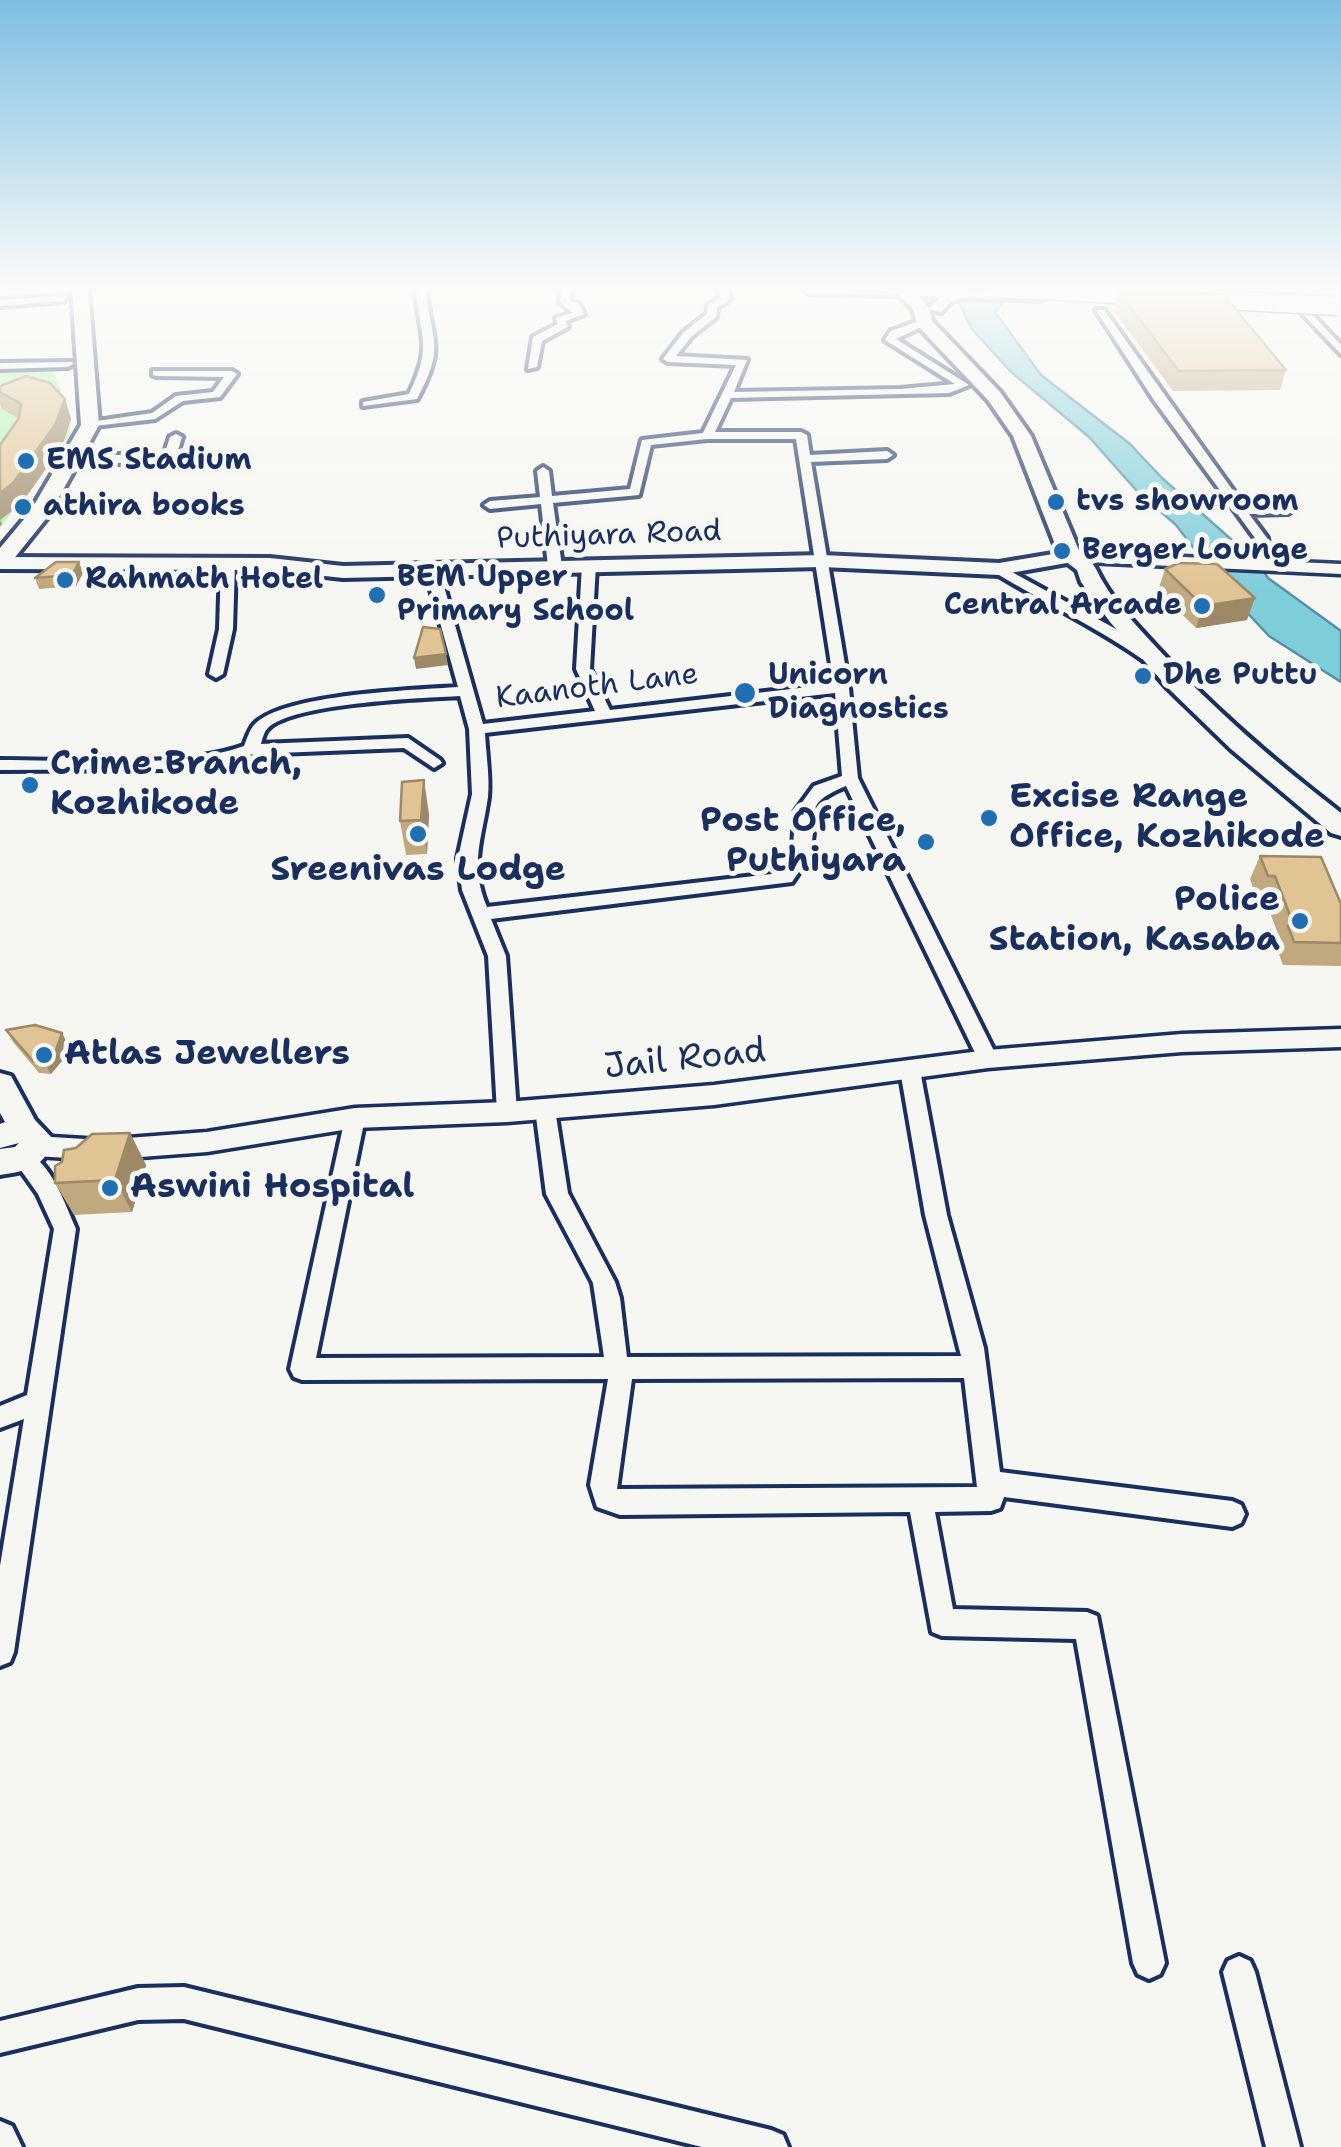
<!DOCTYPE html>
<html>
<head>
<meta charset="utf-8">
<style>
	body { margin:0 }
	canvas { display:block; background:#f6f6f2 }
</style>
</head>
<body>
<canvas width="1341" height="2147"></canvas>
<script>
const c = document.querySelector('canvas').getContext('2d');
c.lineJoin = 'round';
function fill(path, color) { c.fillStyle = color; c.fill(path, 'evenodd'); }
function strokePath(path, color, width, dash) { c.strokeStyle = color; c.lineWidth = width; c.lineCap = dash ? 'butt' : 'round'; c.setLineDash(dash || []); c.stroke(path); }
function drawText(font, color, halo, rows, align = 'center') {
  c.font = font + ' "Shantell Sans",sans-serif'; c.lineWidth = 10; c.setLineDash([]); c.textBaseline = 'middle'; c.strokeStyle = halo; c.fillStyle = color; for (const [text, x, y, turn = 0] of rows) {
    c.save(); c.translate(x, y); c.rotate((+turn || 0) * Math.PI / 180); c.textAlign = isNaN(turn) ? turn : align; if (halo) c.strokeText(text, 0, 0); c.fillText(text, 0, 0); c.restore();
  }
}
fill(new Path2D(`
	M52,367L71,419L70,434L0,528V369Z`), '#b4efb4');
const water = new Path2D(`
	M1003,288L1029,292L1005,300L995,312L1041,375L1130,444L1162,478L1259,564L1268,578L1341,631V682L1269,636L1226,590L1176,525L1136,490L1089,437L1010,371L971,328L959,302Z`);
fill(water, '#7eceda');
strokePath(water, '#568ea8', 2.5);
const minor = new Path2D(`
	M416,288H426C430,342 447,344 417,399L363,406V402L409,394C434,343 419,338 416,288Z
	M561,288H571L570,301L579,304L584,314L566,321L568,327L542,341L537,367L528,369L533,337L558,324L556,318L573,313L560,302Z
	M718,288H728L730,299L717,308L716,317L691,337L676,356L747,360L734,392L900,389L955,384L885,340L891,331L924,319L928,324L896,339L969,385L949,393L731,398L715,432H801L807,435L810,455L887,451L893,455L887,459L811,462L849,688L858,778L998,1059L995,1064L988,1066L978,1059L846,786C796,806 822,818 809,852C806,863 798,873 792,882L491,919L506,956L517,1112L514,1118H500L497,1112L488,956L462,890L458,858L472,794L469,729L460,696C422,698 290,703 267,729C264,732 262,740 261,744L408,738L440,760L442,763L434,768L404,748L253,754L229,762L171,769L0,770V760C70,760 180,769 244,746C247,739 249,731 254,725C282,694 415,690 458,687L426,572L433,568L440,572L483,724L595,711L576,669L582,565L589,561L596,565L590,669L610,710L834,684L796,439H707L651,445L639,495L553,503L562,566L555,570L548,566L541,504L490,509L484,505L490,501L540,497L537,471L543,467L549,471L552,496L630,489L642,440L703,433L736,365L668,362L663,359L683,333L707,314L708,305L720,298ZM835,693L842,776L814,786L795,812L793,850L780,873L487,907C469,864 482,840 488,797C490,777 486,754 485,733Z
	M67,296L64,301L0,306V300Z
	M1305,307L1341,345V354L1301,312Z
	M1096,310H1104L1244,506L1288,505L1294,509L1288,513L1249,514L1267,538L1272,565L1260,562L1255,538L1154,400Z
	M72,362L73,364L68,367L0,369V363Z
	M153,371H232L237,374L220,397L183,401L155,419L86,427V423L90,422L152,413L176,396L213,392L224,377L157,376L153,375Z
	M176,434L182,437L175,460L169,464L73,462L67,458L73,454L164,456L170,437Z
	M228,560L235,564L233,629L223,674L216,678L209,674L219,629L221,564Z
	M999,565L1116,629L1154,656L1142,659C1095,626 1043,602 994,572L992,569Z
	M910,1062L920,1070L947,1215L984,1348L1000,1472L1232,1501L1241,1505L1245,1514L1241,1523L1232,1527L1004,1497L1000,1508L991,1511L935,1512L953,1609L1087,1612L1097,1616L1165,1963L1160,1974L1149,1979L1138,1974L1133,1963L1076,1639L942,1636L932,1632L910,1512L620,1515L597,1507L590,1485L608,1379L302,1380L294,1377L290,1369L345,1118L348,1112H362L365,1118L316,1358L604,1357L593,1283L546,1194L535,1109L538,1103H552L555,1109L568,1193L615,1282L620,1298L627,1357L961,1356L925,1215L900,1070ZM964,1378L977,1487L617,1489L632,1379Z
	M24,1151C51,1161 65,1204 76,1229L14,1652L10,1662L0,1666V1566L24,1419L0,1428V1406L27,1395L54,1229L38,1194L13,1159L17,1153Z
	M1239,1956L1250,1961L1255,1972L1300,2147H1266L1223,1972L1228,1961Z
	M184,1987L771,2130L783,2135L788,2147H702L184,2019L138,2020L0,2053V2021L138,1988Z
	M0,2121L12,2126L22,2147H0Z`);
const tertiary = new Path2D(`
	M1071,552L1341,564V574L1065,561L1063,557Z
	M1341,1029V1047L1182,1052L988,1068L714,1105L507,1122L355,1128L207,1152L101,1160L35,1156L26,1153L22,1146L26,1139L35,1136L101,1140L207,1132L355,1108L507,1102L714,1085L988,1050L1182,1034Z`);
const secondary = new Path2D(`
	M962,290L969,294L967,297L952,301L941,312L929,309L942,295Z
	M1071,551L1078,553V561L999,575L822,567L343,578L270,570L0,569V557L270,558L343,566L822,555L999,563Z
	M0,1073L11,1076L35,1120L52,1138C47,1168 26,1171 0,1175V1149L15,1147L19,1143L0,1148V1124L5,1122L0,1113Z`);
const primary = new Path2D(`
	M72,288H88L99,425L49,515L8,566L0,567V548L30,512L81,425Z
	M801,288L1046,292L1048,295L1040,300L918,296L929,308L932,321L1000,392L1031,436L1080,553C1095,563 1095,568 1103,582C1117,606 1139,628 1157,648C1213,709 1276,763 1341,813V836L1331,833L1231,749L1168,688L1110,622L1081,582L1077,570L1060,557L1013,436L988,400L918,326L913,309L899,295L809,293Z`);
strokePath(minor, '#1b2f5e', 8);
strokePath(tertiary, '#1b2f5e', 7);
strokePath(secondary, '#1b2f5e', 8);
strokePath(primary, '#1b2f5e', 8);
fill(minor, '#f6f6f2');
fill(tertiary, '#f6f6f2');
fill(secondary, '#f6f6f2');
fill(primary, '#f6f6f2');
const primaryBridge = new Path2D(`
	M1000,288L1338,306`);
strokePath(primaryBridge, '#1b2f5e', 21, []);
strokePath(primaryBridge, '#f6f6f2', 18);
fill(new Path2D(`
	M1119,292L1286,370L1280,390L1173,391L1114,311Z
	M0,386L65,399L71,419L62,446L21,504L0,520L2,524L0,526V445L19,419L2,409L0,404Z
	M1165,569L1247,620L1196,628L1158,591Z
	M83,573L76,586L39,589L35,578Z
	M429,814L427,854L406,855L400,821Z
	M1260,856L1341,904V966L1283,965L1277,949L1281,942L1265,899H1257L1250,879Z
	M6,1030L62,1033L68,1045L62,1061L51,1074L39,1073L13,1042Z
	M130,1133L146,1165L132,1212L74,1215L55,1183L62,1162L76,1148Z`), '#c1a97f');
fill(new Path2D(`
	M65,399L71,419L62,446L21,504L0,520L2,524L0,526V493Z
	M79,562L83,573L76,586L72,575Z
	M1255,598L1247,620L1196,628L1203,606Z
	M446,654L448,665L416,669L414,658Z
	M424,780L429,814L427,854L421,820Z
	M62,1033L68,1045L62,1061L51,1074L45,1063Z
	M130,1133L146,1165L132,1212L115,1180Z`), '#9d8968');
const building = new Path2D(`
	M1119,292H1185L1223,294L1286,370L1179,371Z
	M26,376L50,383L65,399L55,425L13,483L0,493V445L19,418L21,404L0,392V386Z
	M56,562H79L72,575L35,578Z
	M1179,563L1217,564L1255,598L1203,606L1165,569Z
	M423,627L440,629L446,654L414,658Z
	M424,780L421,820L400,821L402,782Z
	M1260,856L1321,857L1341,904V943L1294,942L1288,926H1294L1275,876H1268Z
	M35,1025L62,1033L56,1050L45,1063L33,1061L6,1030Z
	M130,1133L115,1180L55,1183V1166L62,1162L64,1150L76,1148L92,1134Z`);
fill(building, '#e0c494');
strokePath(building, '#9d8968', 2.5);
const sky = c.createLinearGradient(0, 0, 0, 588);
sky.addColorStop(0, '#7dbee2');
sky.addColorStop(0.49, '#fbfbf9');
sky.addColorStop(1, '#fbfbf900');
c.fillStyle = sky;
c.fillRect(0, 0, 1341, 588);
for (const [x, y, r, color] of [
	[26,461,10,"#1f6fb2"],
	[1056,502,10,"#1f6fb2"],
	[23,507,10,"#1f6fb2"],
	[1062,551,10,"#1f6fb2"],
	[65,580,10,"#1f6fb2"],
	[377,595,10,"#1f6fb2"],
	[1202,606,10,"#1f6fb2"],
	[1143,676,10,"#1f6fb2"],
	[745,693,12,"#1f6fb2"],
	[30,785,10,"#1f6fb2"],
	[989,818,10,"#1f6fb2"],
	[418,834,10,"#1f6fb2"],
	[926,842,10,"#1f6fb2"],
	[1300,921,10,"#1f6fb2"],
	[44,1055,10,"#1f6fb2"],
	[110,1188,10,"#1f6fb2"]
]) { const dot = new Path2D(); dot.arc(x, y, r, 0, 2 * Math.PI); c.fillStyle = color; c.fill(dot); strokePath(dot, '#f6f6f2', 4); }
drawText('bold 30px', '#1b2f5e', '#f6f6f2', [
	["EMS Stadium",46,461],
	["tvs showroom",1076,502],
	["athira books",43,507],
	["Berger Lounge",1082,551],
	["BEM Upper",397,578],
	["Primary School",397,612],
	["Rahmath Hotel",85,580],
	["Central Arcade",1182,606,"right"],
	["Unicorn",768,676],
	["Diagnostics",768,710],
	["Dhe Puttu",1163,676]
], 'left');
drawText('30px', '#1b2f5e', '#f6f6f2', [
	["Puthiyara Road",609,536,-2],
	["Kaanoth Lane",597,687,-7]
]);
drawText('bold 35px', '#1b2f5e', '#f6f6f2', [
	["Crime Branch,",50,765],
	["Kozhikode",50,805],
	["Excise Range",1009,798],
	["Office, Kozhikode",1009,838],
	["Post Office,",906,822,"right"],
	["Puthiyara",906,862,"right"],
	["Sreenivas Lodge",418,871,"center"],
	["Police",1280,901,"right"],
	["Station, Kasaba",1280,941,"right"],
	["Atlas Jewellers",64,1055],
	["Aswini Hospital",130,1188]
], 'left');
drawText('35px', '#1b2f5e', '#f6f6f2', [
	["Jail Road",685,1060,-6]
]);
</script>
</body>
</html>
